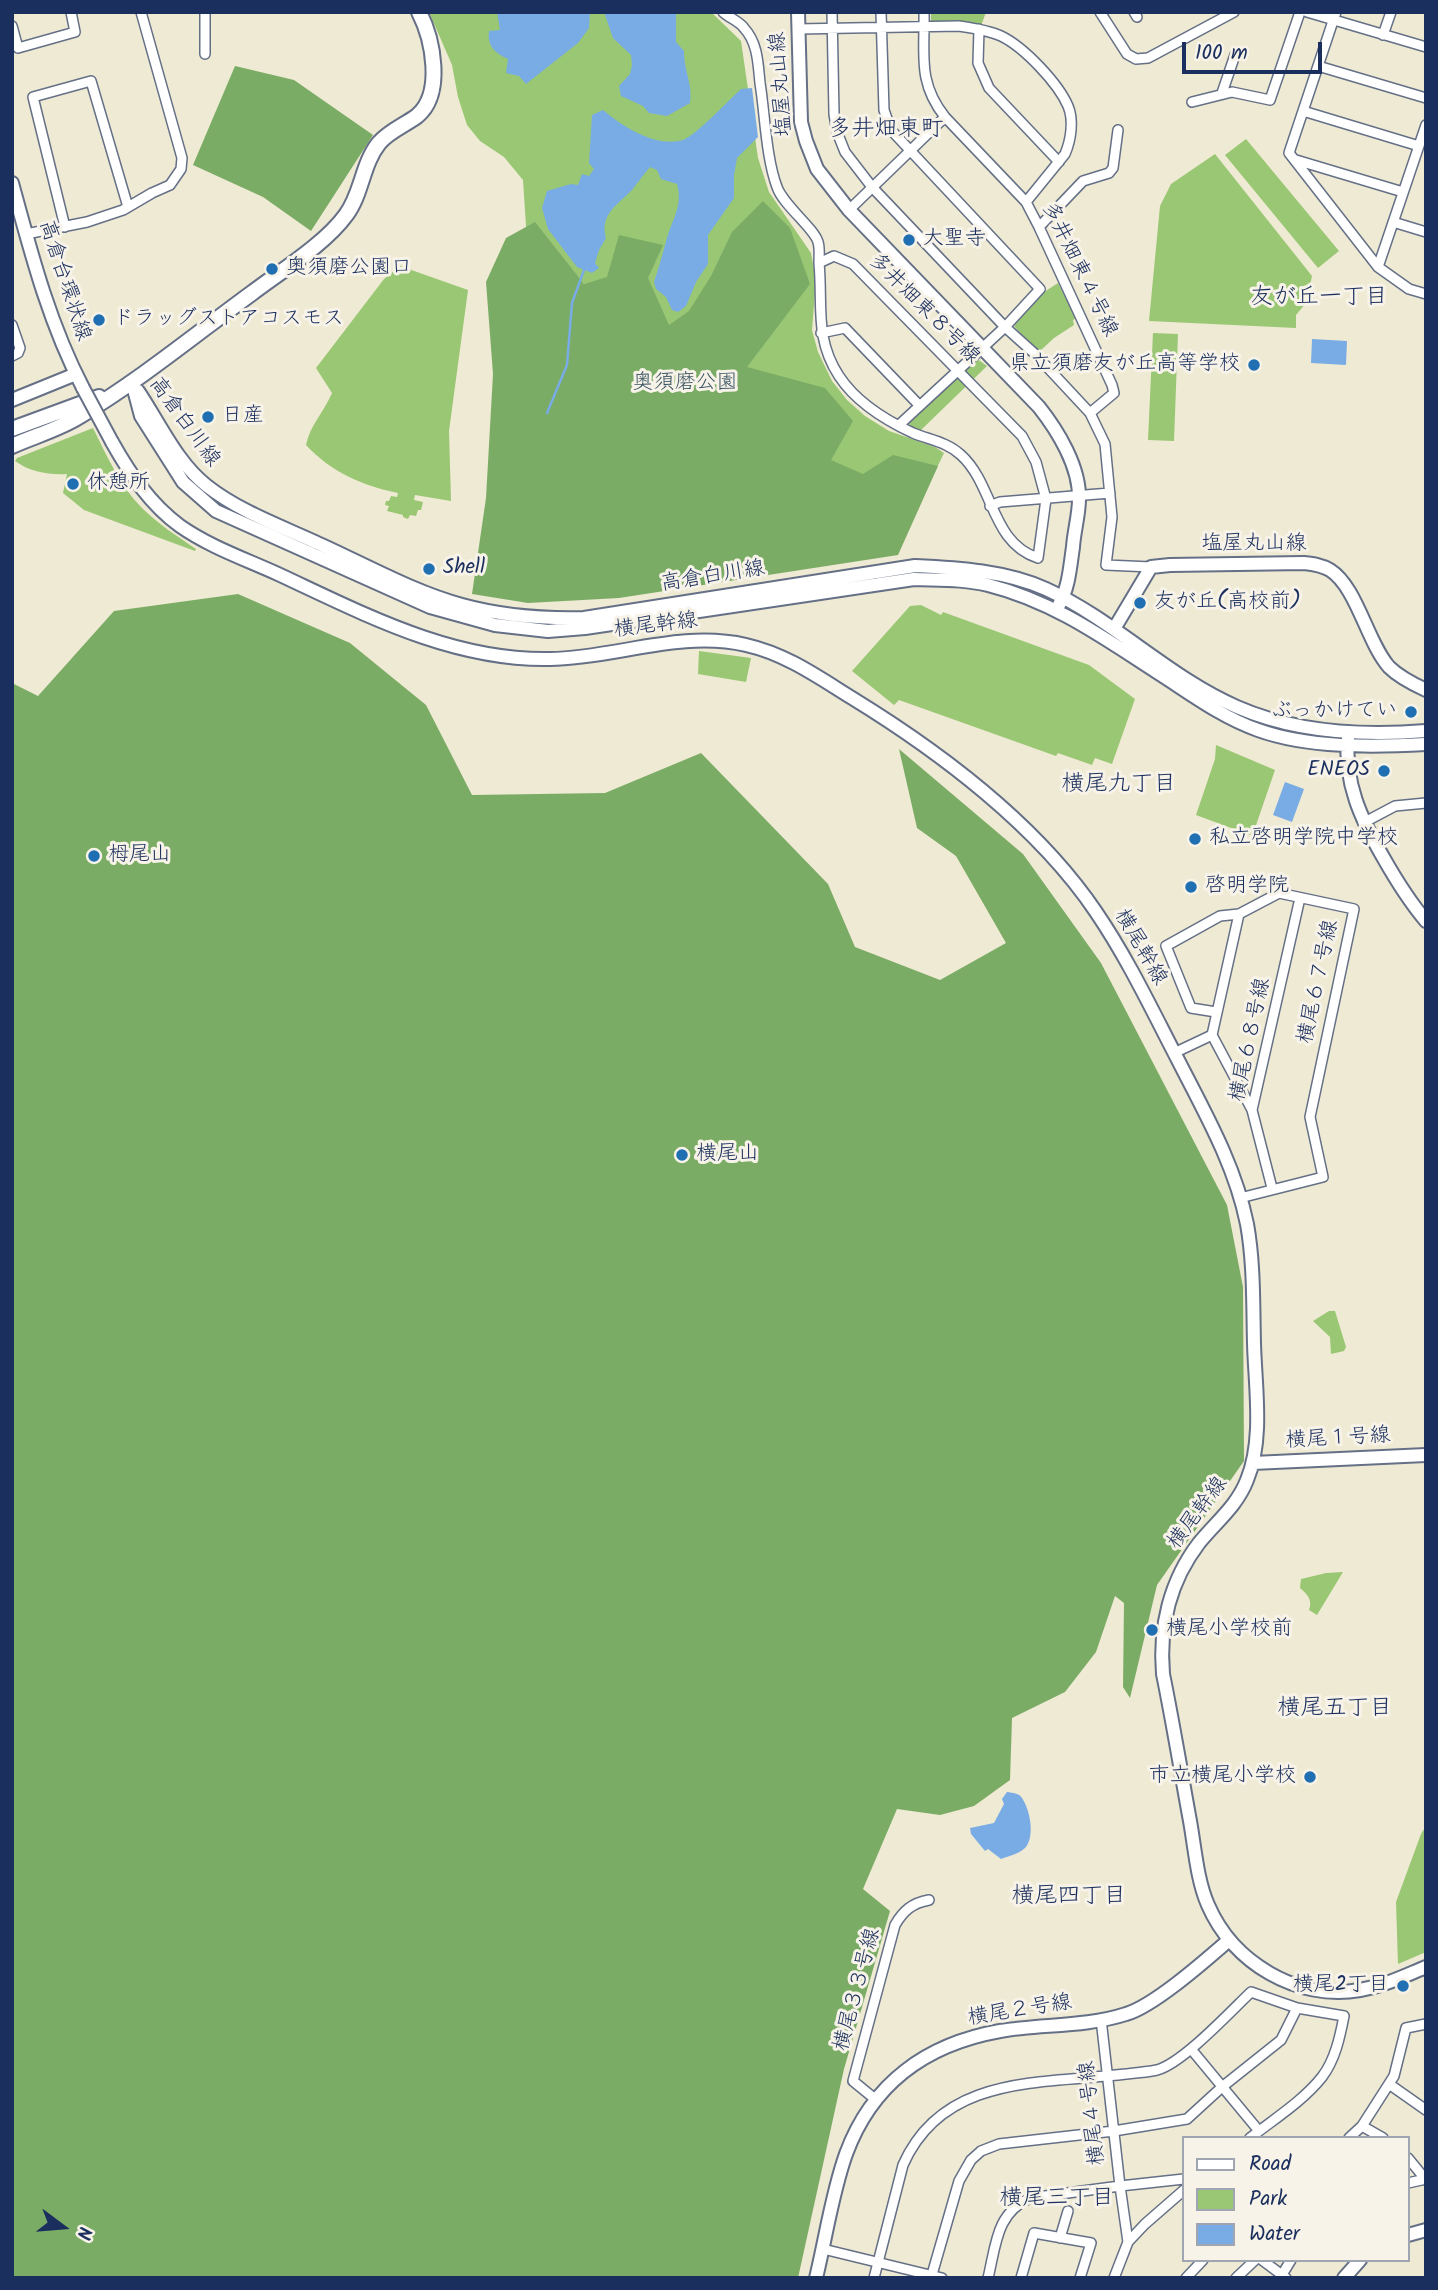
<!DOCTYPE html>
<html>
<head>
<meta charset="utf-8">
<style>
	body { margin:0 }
	#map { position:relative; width:1438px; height:2290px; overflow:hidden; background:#efead3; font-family:Kalam,sans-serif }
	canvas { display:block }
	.frame { position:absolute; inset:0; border:14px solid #1b2f5e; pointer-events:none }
	.legend { position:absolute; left:1182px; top:2136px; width:228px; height:126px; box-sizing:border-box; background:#f7f3e8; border:2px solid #9fa5b1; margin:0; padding:9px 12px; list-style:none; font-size:21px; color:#1b2f5e }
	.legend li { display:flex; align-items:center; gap:14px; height:35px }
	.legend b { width:35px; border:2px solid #9fa5b1 }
	.north { position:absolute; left:28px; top:2192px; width:70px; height:70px; -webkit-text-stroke:5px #f7f3e8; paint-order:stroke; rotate:106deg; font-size:19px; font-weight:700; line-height:28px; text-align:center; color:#1b2f5e }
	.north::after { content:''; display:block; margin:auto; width:24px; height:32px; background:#1b2f5e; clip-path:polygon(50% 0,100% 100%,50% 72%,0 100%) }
	.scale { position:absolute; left:1182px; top:42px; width:140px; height:32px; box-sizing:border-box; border:4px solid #1b2f5e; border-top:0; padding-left:9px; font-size:21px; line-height:24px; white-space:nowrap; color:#1b2f5e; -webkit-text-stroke:5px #f7f3e8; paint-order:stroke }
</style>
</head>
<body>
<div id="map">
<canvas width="1438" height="2290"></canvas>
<div class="frame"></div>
<ul class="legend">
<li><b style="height:9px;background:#fff"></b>Road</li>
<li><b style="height:19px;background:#9ac774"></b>Park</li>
<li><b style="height:19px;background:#79ace5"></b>Water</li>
</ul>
<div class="north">N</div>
<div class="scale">100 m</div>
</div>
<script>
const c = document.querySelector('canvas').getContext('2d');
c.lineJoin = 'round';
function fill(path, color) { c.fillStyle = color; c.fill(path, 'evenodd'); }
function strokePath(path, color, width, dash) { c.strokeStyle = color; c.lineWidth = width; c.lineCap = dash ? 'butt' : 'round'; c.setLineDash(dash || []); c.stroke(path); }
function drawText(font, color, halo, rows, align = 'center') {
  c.font = font + ' Kalam,"Klee One",sans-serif'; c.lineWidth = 6; c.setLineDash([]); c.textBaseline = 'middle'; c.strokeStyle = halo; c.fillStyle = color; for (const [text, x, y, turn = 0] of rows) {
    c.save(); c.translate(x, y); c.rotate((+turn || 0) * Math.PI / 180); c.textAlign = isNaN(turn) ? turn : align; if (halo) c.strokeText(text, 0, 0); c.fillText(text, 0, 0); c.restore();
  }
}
fill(new Path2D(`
	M429,12H711L741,41L758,158L769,192L811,253L816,280L812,330L818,352L832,381L847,400L865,416L889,431L935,447L944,453L910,524L890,512L527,241L523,180L504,157L480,141L467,125L458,97L452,65Z
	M931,12H986L981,26L964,22L931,21Z
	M1246,139L1339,251L1318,268L1225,155Z
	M1215,154L1312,276L1306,303L1296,315V328L1149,321L1160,206L1171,184Z
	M400,266L468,290L449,431L451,501L415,495L414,500L423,502L421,510H418L416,516L410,515L408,519L403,517V515L387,511L389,506L385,505L386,501H389L391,496L397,497L398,493C363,486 331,472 306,445C310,425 324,412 332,393L316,368L384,279Z
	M1058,283L1076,318L1073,320L1074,325L1054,338L1038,353L1014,326L1041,294Z
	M1153,333L1178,334L1174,441L1148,440Z
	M976,358L987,366L920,431L910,427L909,421Z
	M93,428C107,456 120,486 142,508C158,524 177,536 196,549L195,551L84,510L63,493L67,474C49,475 30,472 15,461L17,458Z
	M921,605L941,615L943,612L1089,665L1135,699L1112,764L1095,758L1092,765L1058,753L1056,756L899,700L894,705L852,671L910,606Z
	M699,651L751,658L746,682L698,674Z
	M1216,745L1275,770L1254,831L1250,835L1196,815L1215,759Z
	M1329,1311H1335L1346,1347L1344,1351L1331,1354L1330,1337L1313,1321Z
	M1343,1572L1317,1615L1309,1610C1313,1600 1307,1594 1300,1588L1301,1579L1326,1573Z
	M1426,1826V1952L1398,1964L1396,1902L1421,1834Z`), '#9ac774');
fill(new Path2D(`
	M235,66L294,80L373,135L311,231L263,197L193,165Z
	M763,201L790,228L810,284L747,367L825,388L853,421L831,460L863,474L893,455L938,466L898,555L619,598L528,603L472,594L486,498L493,374L486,282L506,238L535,222L584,284L607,277L619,235L663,245L648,278L669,325L689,311L711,276L732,232Z
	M238,594L350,643L426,705L472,795L605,793L701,753L828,884L855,947L940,980L1006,943L956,856L917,828L899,749L1023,854L1101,963L1227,1205L1243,1287L1244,1461L1157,1585L1130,1698L1123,1687L1124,1603L1115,1596L1096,1652L1065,1692L1012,1718L1010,1780L974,1806L940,1815L897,1809L863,1889L890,1911L844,2069L798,2278H12V683L38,696L114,611Z`), '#7bac66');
fill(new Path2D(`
	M497,12H590L589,28L578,43L526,84L519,76L506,73L508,59C495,53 487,46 489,31L500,30Z
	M604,12H676V42L684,51C684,72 693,84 690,103L667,116L649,113L643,106L621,96L619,86L630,74L632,65L631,55L613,38Z
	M752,88L758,137L737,158L734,175V198L708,235V264L696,282L686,306L678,312L672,310L666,297L656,289L654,282C659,267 663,253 667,238C673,218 683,205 677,184L661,179L657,170L650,167C644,174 638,182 632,190C619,204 599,214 606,238L599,250L595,263L599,268L592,273L577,267L548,229L542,208L547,191L571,184L578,185L582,174L589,176L594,169L589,163L592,115L603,110C622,126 655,148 683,140C694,137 730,99 741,89Z
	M1312,339L1347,341L1346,365L1311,363Z
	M1285,782L1304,789L1292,822L1273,815Z
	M1007,1792C1013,1793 1019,1793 1022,1798C1030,1810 1035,1835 1026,1847C1021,1853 1009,1856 1001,1859L988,1849L985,1851L971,1834L970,1828L994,1823L1004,1804L1002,1799Z`), '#79ace5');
strokePath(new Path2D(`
	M547,413L567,365L572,303L584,270`), '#79ace5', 2.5);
const minor = new Path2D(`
	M723,12C729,18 739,21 744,28C758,43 758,64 760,83C765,114 766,158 777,187C783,205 814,228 818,242C820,248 819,257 819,263C823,304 814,338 839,376C856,402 885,420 913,433C930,440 947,442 961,455C994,485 991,543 1038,558L1046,499L1036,462L1022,436L853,264L834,256L819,263
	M832,12L834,114L837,132L845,152L872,187L1005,327L1035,354L1090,413L1105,444L1112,517L1106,565L1151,567
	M881,12L884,110L891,130L1040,289L1005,327L899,425
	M1100,12L1127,54L1136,59L1148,58L1234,12
	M1134,12L1137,17
	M1307,12L1426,47
	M1336,12L1289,153L1378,267L1409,289L1426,294
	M12,26L18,48L75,32L71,12
	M798,29L959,26C973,28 988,30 1001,36C1024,47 1058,83 1068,106C1074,120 1071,140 1065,154L1026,202
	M979,29L978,63L989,88L1059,162
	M1383,35L1391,12
	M205,54V12
	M1318,66L1426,98
	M1222,93L1235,55
	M1192,102L1232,92L1270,100L1300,12
	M1303,111L1419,146
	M945,117L1026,202L1039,227L1112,385L1114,393L1090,413
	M1296,160L1403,192
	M849,210L945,117C917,82 925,54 924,12
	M1393,222L1426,232
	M65,227L33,97L91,81L128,207
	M1039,227L1083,181L1109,173L1113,168L1118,130
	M26,234L87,222L123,210L152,193L170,185L181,169L182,158L141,12
	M1378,267L1426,125
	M12,325L20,348L18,353L12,356
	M821,333L845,328L919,405
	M990,506L1000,502L1110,493
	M1363,823L1395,806L1426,803
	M1216,1012L1191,1008L1166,946L1220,916L1239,914
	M1212,1035L1252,1110
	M1174,1053L1212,1035L1239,914L1279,893L1354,909L1310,1117L1323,1177L1240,1198
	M1272,1188L1252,1110L1300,898
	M1191,2049L1259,2131
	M1389,2084L1426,2110
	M875,2099L853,2081L895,1925C903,1911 912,1903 929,1900
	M1362,2126L1383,2138
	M1349,2138L1362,2126L1394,2076L1406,2028L1426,2024
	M1408,2158L1426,2180
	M1408,2183L1426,2179
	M1060,2238L1068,2211
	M1128,2242L1120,2186L1184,2179
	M823,2249L942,2278
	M1262,2260L1286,2278
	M874,2278L903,2165C943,2074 1042,2084 1126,2074C1136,2073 1147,2072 1157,2070C1183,2063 1231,2011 1251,1992L1297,2008L1344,2016C1340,2037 1335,2060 1322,2077C1303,2101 1274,2119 1250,2138
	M931,2278L959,2181L971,2160L981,2151L999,2144L1114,2131L1187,2119L1222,2087L1281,2040L1297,2008
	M988,2278C996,2245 996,2213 1030,2198L1120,2186L1101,2019
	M1021,2278L1034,2233L1091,2243L1080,2278
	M1114,2278L1128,2242L1145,2224L1184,2190
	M1186,2278L1203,2260
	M1236,2278L1255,2260
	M1280,2278L1291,2260`);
const tertiary = new Path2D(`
	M798,12L801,122L806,141L817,169L849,210L1039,407C1058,431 1080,467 1079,499C1079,515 1074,531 1073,547C1070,567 1069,587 1059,605
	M12,183C31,253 49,323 83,388
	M132,382L141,416L183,482L216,511L430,607L495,625L548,631L585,628L914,579C939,580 964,579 988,585C1056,602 1108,641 1166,678C1195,697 1224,718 1258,730C1308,748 1372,747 1426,744
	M138,391C159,422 177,463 207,486C239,511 278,525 315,542C362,563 413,592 462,605C502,616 543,619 584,618L915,566C959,568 1006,571 1046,589C1114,620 1168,677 1237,707C1294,732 1364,736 1426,731
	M12,400L76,374
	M112,442C130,474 150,504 180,526C210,547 245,559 278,574C364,614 452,661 550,659C616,658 680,630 746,645C786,654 818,677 852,698C940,752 1038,826 1096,912C1128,959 1152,1010 1178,1060C1205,1113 1235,1165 1247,1224C1254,1263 1253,1303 1254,1343C1255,1386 1264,1439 1247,1480C1237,1506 1216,1522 1199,1543C1170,1581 1159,1627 1163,1674C1173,1723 1181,1772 1190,1821C1195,1849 1197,1880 1208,1905C1233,1963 1297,2001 1360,1990C1384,1986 1404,1976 1426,1967
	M1114,629L1151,567L1170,565L1304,563C1313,564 1322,565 1330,570C1357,587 1367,642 1389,667C1399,677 1413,684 1426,690
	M1348,738C1344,783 1361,819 1383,857C1396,880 1409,901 1426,921
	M1253,1463L1426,1455
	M1408,2235L1426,2230
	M816,2278C826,2237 832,2193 846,2154C872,2083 927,2044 1000,2031C1041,2024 1086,2027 1126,2014C1154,2006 1206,1960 1229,1940
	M1344,2278L1360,2260`);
const primary = new Path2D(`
	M12,429L99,397
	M12,446C34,436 60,429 80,416C140,380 196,334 252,293C281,271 325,244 346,215C362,194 362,164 379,143C389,131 405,125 417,116C444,94 433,39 419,12`);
strokePath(minor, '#657087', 12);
strokePath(tertiary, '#657087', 16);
strokePath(primary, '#657087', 18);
strokePath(minor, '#fff', 9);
strokePath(tertiary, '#fff', 12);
strokePath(primary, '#fff', 14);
const tertiaryBridge = new Path2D(`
	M83,388L112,442`);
strokePath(tertiaryBridge, '#657087', 16, []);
strokePath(tertiaryBridge, '#fff', 12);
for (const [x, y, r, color] of [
	[909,240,7,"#1f6fb2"],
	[272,269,7,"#1f6fb2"],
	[99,320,7,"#1f6fb2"],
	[1254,365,7,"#1f6fb2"],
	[208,417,7,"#1f6fb2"],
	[73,484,7,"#1f6fb2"],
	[429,569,7,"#1f6fb2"],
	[1140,603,7,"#1f6fb2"],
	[1411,712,7,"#1f6fb2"],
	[1384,771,7,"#1f6fb2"],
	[1195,839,7,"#1f6fb2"],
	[94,856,7,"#1f6fb2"],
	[1191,887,7,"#1f6fb2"],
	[682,1155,7,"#1f6fb2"],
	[1152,1630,7,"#1f6fb2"],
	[1310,1777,7,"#1f6fb2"],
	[1403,1986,7,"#1f6fb2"]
]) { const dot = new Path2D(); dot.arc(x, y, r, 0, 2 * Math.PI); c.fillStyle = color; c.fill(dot); strokePath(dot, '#f7f3e8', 2.5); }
drawText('21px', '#1b2f5e', '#f7f3e8', [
	["塩屋丸山線",783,84,-94],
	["多井畑東４号線",1078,270,64],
	["高倉台環状線",63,281,72],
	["多井畑東８号線",923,310,45],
	["高倉白川線",183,423,54],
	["塩屋丸山線",1254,545],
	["高倉白川線",713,578,-9],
	["横尾幹線",656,627,-7],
	["横尾幹線",1139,948,60],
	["横尾６７号線",1320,982,-78],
	["横尾６８号線",1252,1040,-78],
	["横尾１号線",1338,1440,-3],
	["横尾幹線",1199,1514,-53],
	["横尾３３号線",859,1990,-75],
	["横尾２号線",1020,2012,-9],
	["横尾４号線",1094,2113,-96]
]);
drawText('21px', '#1b2f5e', '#f7f3e8', [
	["大聖寺",923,240],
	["奥須磨公園口",286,269],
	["ドラッグストアコスモス",113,320],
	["県立須磨友が丘高等学校",1240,365,"right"],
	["日産",222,417],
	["休憩所",87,484],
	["Shell",443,569],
	["友が丘(高校前)",1154,603],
	["ぶっかけてい",1397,712,"right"],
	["ENEOS",1370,771,"right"],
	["私立啓明学院中学校",1209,839],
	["栂尾山",108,856],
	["啓明学院",1205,887],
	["横尾山",696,1155],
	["横尾小学校前",1166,1630],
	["市立横尾小学校",1296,1777,"right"],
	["横尾2丁目",1389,1986,"right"]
], 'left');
drawText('21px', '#3b5564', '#f7f3e8', [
	["奥須磨公園",685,384]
]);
drawText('23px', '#1b2f5e', '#f7f3e8', [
	["多井畑東町",886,131],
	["友が丘一丁目",1319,299],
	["横尾九丁目",1119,786],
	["横尾五丁目",1335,1710],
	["横尾四丁目",1069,1898],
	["横尾三丁目",1057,2200]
]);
</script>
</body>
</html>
